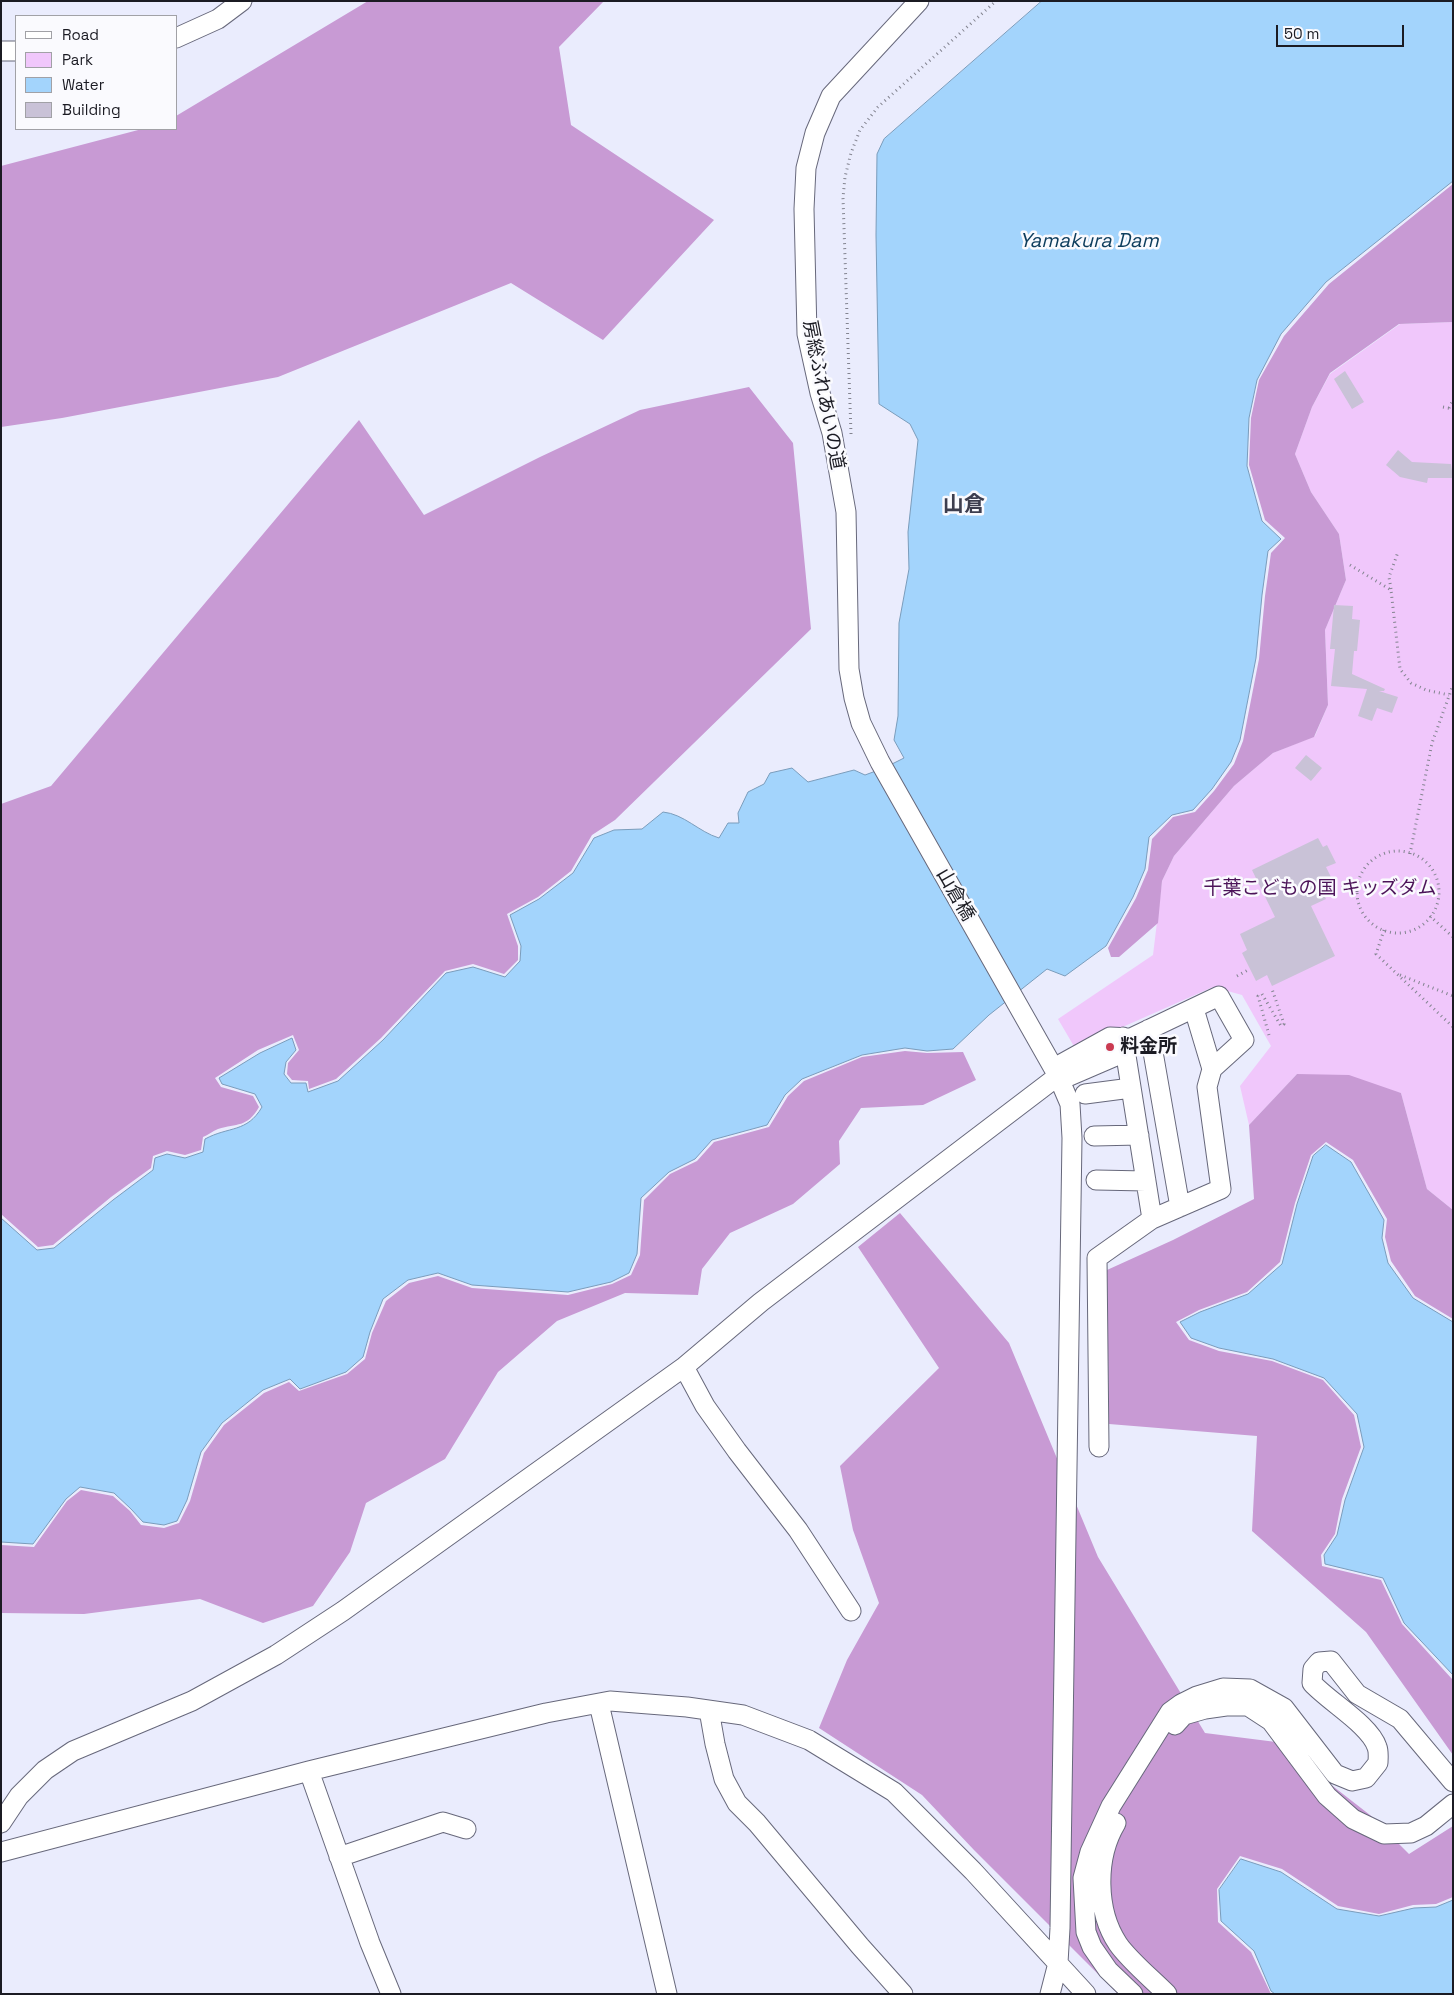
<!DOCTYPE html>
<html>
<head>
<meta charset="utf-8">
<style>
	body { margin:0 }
	#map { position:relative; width:1454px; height:1995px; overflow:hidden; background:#eaecfd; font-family:"Space Grotesk",sans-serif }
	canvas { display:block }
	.frame { position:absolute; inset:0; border:2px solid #1b1b23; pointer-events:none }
	.legend { position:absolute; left:15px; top:15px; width:162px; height:115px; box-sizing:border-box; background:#fafafe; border:1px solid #a1a1a6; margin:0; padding:6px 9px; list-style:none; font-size:15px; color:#1b1b23 }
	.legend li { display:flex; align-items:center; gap:10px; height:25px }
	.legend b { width:25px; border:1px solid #a1a1a6 }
	.scale { position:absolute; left:1276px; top:25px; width:128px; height:22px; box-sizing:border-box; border:2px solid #1b1b23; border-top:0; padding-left:6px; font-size:15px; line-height:18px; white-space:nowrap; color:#1b1b23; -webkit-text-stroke:4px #fafafe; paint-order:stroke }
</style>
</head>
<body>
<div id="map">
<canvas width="1454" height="1995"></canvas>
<div class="frame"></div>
<ul class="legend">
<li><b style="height:6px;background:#fff"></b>Road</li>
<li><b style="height:14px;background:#f0c7fb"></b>Park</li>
<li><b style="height:14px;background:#a3d4fc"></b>Water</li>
<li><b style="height:14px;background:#c9c2d7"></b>Building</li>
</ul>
<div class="scale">50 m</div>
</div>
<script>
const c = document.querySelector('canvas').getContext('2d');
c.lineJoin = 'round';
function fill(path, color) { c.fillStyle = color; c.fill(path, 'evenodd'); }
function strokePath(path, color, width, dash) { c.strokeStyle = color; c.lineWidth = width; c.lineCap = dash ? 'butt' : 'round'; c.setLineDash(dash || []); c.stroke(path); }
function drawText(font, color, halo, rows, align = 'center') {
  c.font = font + ' "Space Grotesk","Noto Sans JP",sans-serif'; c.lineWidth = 5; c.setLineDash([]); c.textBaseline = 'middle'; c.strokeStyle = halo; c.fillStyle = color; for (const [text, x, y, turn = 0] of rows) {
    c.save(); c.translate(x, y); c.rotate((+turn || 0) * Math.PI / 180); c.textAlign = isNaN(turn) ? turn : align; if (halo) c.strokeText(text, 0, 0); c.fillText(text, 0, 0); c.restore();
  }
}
fill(new Path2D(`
	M1453,322V1210L1427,1189L1401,1093L1297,1074L1249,1125L1240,1086L1271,1046L1242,995L1213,987L1075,1048L1058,1019L1153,955L1162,881L1174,856L1234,786L1273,753L1315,736L1328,705L1325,630L1346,580L1339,534L1311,492L1295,454L1312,407L1330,374L1400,324Z`), '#f0c7fb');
fill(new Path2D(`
	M368,1H604L559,47L571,125L714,220L603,340L511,283L278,377L62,418L1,427V166L142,129H176V116Z
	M1453,184V322L1399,324L1330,373L1312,407L1295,454L1311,492L1339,534L1346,580L1325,630L1328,705L1314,737L1273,753L1234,786L1174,856L1162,881L1158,923L1119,957H1111L1108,948L1136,898L1148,870L1152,839L1173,817L1195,812L1214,791L1234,764L1243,741L1259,659L1265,596L1271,553L1285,538L1265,520L1249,465L1251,418L1259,380L1284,336L1329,284Z
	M749,387L793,443L811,629L615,820L592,835L571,871L538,897L507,914L518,946V960L504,974L473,964L445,971L381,1038L336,1079L309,1089L308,1081L292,1080L287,1074L288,1063L299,1050L293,1035L258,1050L215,1078L221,1087L253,1096L259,1107C247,1128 237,1123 218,1129C213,1131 208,1135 203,1137L201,1150L185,1155L167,1151L153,1156L151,1168L111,1197L53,1245L38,1247L1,1214V804L51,786L359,420L424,515L540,457L640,410Z
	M905,1051L927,1053L963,1052L976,1080L923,1105L861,1108L839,1141L840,1164L793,1204L730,1233L702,1269L698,1295L625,1293L557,1321L498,1372L445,1459L366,1503L350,1552L313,1606L263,1623L200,1599L84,1614L1,1613V1545L34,1547L67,1501L81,1490L113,1496L130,1511L141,1525L164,1528L179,1523L190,1501L204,1453L224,1425L264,1393L289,1382L299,1391L347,1374L365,1359L372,1333L386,1301L409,1283L438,1276L472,1288L568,1295L612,1284L631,1275L640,1255L644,1200L670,1174L697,1161L714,1142L769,1127L788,1096L804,1081L862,1057Z
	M1297,1074L1349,1075L1401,1093L1427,1189L1453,1210V1319L1415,1296L1391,1261L1385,1237L1387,1219L1353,1160L1326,1142L1311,1155L1295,1203L1280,1262L1247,1292L1199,1310L1176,1322L1189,1340L1219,1351L1272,1361L1323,1380L1354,1415L1361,1447L1342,1499L1335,1534L1321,1555L1322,1566L1381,1580L1402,1624L1452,1679L1453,1755L1366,1632L1252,1531L1257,1436L1109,1424L1107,1270L1173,1240L1254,1199L1249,1125Z
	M900,1213L1009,1343L1098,1557L1205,1733L1276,1742L1370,1815L1409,1854L1453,1826V1897L1436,1904L1413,1905L1379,1914L1338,1906L1282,1869L1240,1856L1217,1889L1218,1922L1251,1952L1271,1994H1118L974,1850L922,1795L819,1728L847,1660L879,1603L853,1530L840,1466L939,1368L858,1247Z`), '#c89ad4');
const water = new Path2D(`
	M1042,1H1453V181L1326,282L1281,334L1257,380L1249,418L1247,466L1262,521L1281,539L1268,551L1262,595L1256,658L1240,740L1231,762L1212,789L1193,810L1172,815L1149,837L1145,869L1133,897L1106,946L1065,976L1047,969L989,1015L953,1049L927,1051L905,1048L862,1055L802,1079L785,1095L767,1125L712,1140L695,1159L669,1172L641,1198L637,1254L629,1273L611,1282L568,1292L472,1285L438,1273L408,1280L383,1299L370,1332L363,1357L346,1372L300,1389L290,1379L263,1390L222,1423L201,1452L187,1500L177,1521L164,1525L143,1522L131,1509L114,1493L80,1487L66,1499L33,1544L1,1542V1218L37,1250L54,1248L113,1200L153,1170L155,1158L167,1154L185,1158L203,1152L205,1139C229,1126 247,1133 262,1107L255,1094L222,1084L219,1078L260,1053L292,1038L296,1050L286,1062L284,1074L291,1083H306L308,1092L338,1081L383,1040L446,973L473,967L505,977L520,961L521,946L510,915L539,899L573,873L594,838L614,830L642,829L663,812C684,814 699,832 719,838L728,823H739L738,813L748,792L764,784L770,773L792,768L808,782L854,770L865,775L884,768L904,758L894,740L898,716L899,623L909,569L908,532L918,440L910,424L879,404L876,235L877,154L884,139Z
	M1326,1145L1351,1162L1384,1220L1382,1238L1388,1263L1413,1298L1453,1322V1675L1404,1623L1383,1578L1325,1564L1324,1555L1337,1535L1345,1500L1364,1447L1357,1414L1324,1378L1273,1359L1219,1348L1191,1338L1180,1322L1200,1312L1248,1294L1282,1264L1297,1204L1313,1156Z
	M1241,1859L1281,1872L1337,1909L1379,1916L1414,1908L1436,1907L1453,1900V1994H1275L1271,1991L1254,1951L1221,1921L1219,1890Z`);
fill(water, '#a3d4fc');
strokePath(water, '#7a9cbb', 1);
fill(new Path2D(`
	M1345,371L1364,402L1352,409L1334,379Z
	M1398,450L1412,462L1451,464L1453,478H1428L1427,483L1400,477L1386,465Z
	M1334,605L1353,606L1352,619L1360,620L1357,651H1354L1352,674L1385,689L1384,691H1379L1398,697L1392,713L1377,708L1372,721L1358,716L1367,689L1331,686L1335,649H1330Z
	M1306,755L1322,768L1311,781L1295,768Z
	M1318,838L1323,847L1327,845L1336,863L1326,867L1331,877L1318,883L1326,899L1311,906L1335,956L1272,986L1267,975L1256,981L1242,953L1247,950L1240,934L1275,917L1252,870Z`), '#c9c2d7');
const minor = new Path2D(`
	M919,1L831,96L815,133L806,168L804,209L807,334L820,393L832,433L846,512L849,669L854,698L861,723L880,762L1058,1076L1070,1104L1072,1138L1060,1928L1058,1963L1050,1994
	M176,38L218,19L242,1
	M1,51H16
	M1149,1029L1180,1207
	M1123,1037L1152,1219L1221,1189L1207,1087L1212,1069
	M1054,1068L1110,1037L1131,1038L1219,996L1244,1040L1212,1069L1194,1009
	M1060,1080L1125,1052
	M1085,1094L1131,1088
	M1094,1136L1139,1135
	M1096,1180L1146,1181
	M684,1367L705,1406L737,1451L798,1530L851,1611
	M1099,1447L1097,1258L1152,1219
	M599,1704L667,1994
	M709,1710L715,1744L724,1779L737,1803L757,1823L860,1946L903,1994
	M1175,1725L1184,1715L1205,1709L1226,1706H1248L1271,1721L1327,1796L1353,1819L1384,1834L1411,1833L1426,1826L1453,1804
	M309,1771L370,1943L391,1994
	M1,1823L19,1796L45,1770L73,1751L192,1701L276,1655L343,1611L684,1367L761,1302L1058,1076
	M1116,1823C1095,1858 1096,1911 1118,1944C1129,1960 1152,1979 1167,1994
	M1,1852L309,1771L546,1713L610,1701L687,1707L743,1715L809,1740L894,1792L973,1871L1086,1994
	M339,1857L443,1822L466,1829
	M1133,1994L1108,1970L1092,1947L1086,1932L1083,1878L1090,1852L1111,1806L1170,1712L1181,1704L1197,1696L1223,1688L1250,1689L1284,1708L1335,1774L1352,1781L1366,1778L1378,1763C1378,1759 1379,1752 1377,1747C1370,1725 1328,1701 1312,1683L1313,1669L1319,1662L1331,1661L1357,1694L1400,1719L1453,1782`);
strokePath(minor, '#67687b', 21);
strokePath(new Path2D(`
	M1443,407L1453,409
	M1449,408L1453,400
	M851,434L843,198L845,177L851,153L860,130L878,107L996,1
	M1350,565L1391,590L1400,669L1411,683L1426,690L1449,695
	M1391,589L1389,577L1398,552
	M1357 892a41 41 0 1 1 82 0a41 41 0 1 1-82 0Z
	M1410,854L1432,743L1453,685
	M1430,916L1453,937
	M1384,930L1376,954L1453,1027
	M1400,975L1453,996
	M1237,976L1248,970
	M1269,1035L1258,996L1262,994L1281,1026L1284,1024L1272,989`), '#838490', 3, [1, 4]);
strokePath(minor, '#fff', 19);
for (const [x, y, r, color] of [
	[1110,1047,5,"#ca3a51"]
]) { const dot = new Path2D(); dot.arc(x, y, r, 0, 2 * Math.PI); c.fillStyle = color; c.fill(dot); strokePath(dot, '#fafafe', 2); }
drawText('19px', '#1b1b23', '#fafafe', [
	["房総ふれあいの道",823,395,79],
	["山倉橋",955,895,60]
]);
drawText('19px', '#4c1459', '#fafafe', [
	["千葉こどもの国 キッズダム",1320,889]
]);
drawText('bold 19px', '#1b1b23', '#fafafe', [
	["料金所",1120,1047]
], 'left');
drawText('italic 20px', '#0d3d5d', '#fafafe', [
	["Yamakura Dam",1089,242]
]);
drawText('bold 21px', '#3d3e4f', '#fafafe', [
	["山倉",964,505]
]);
</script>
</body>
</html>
